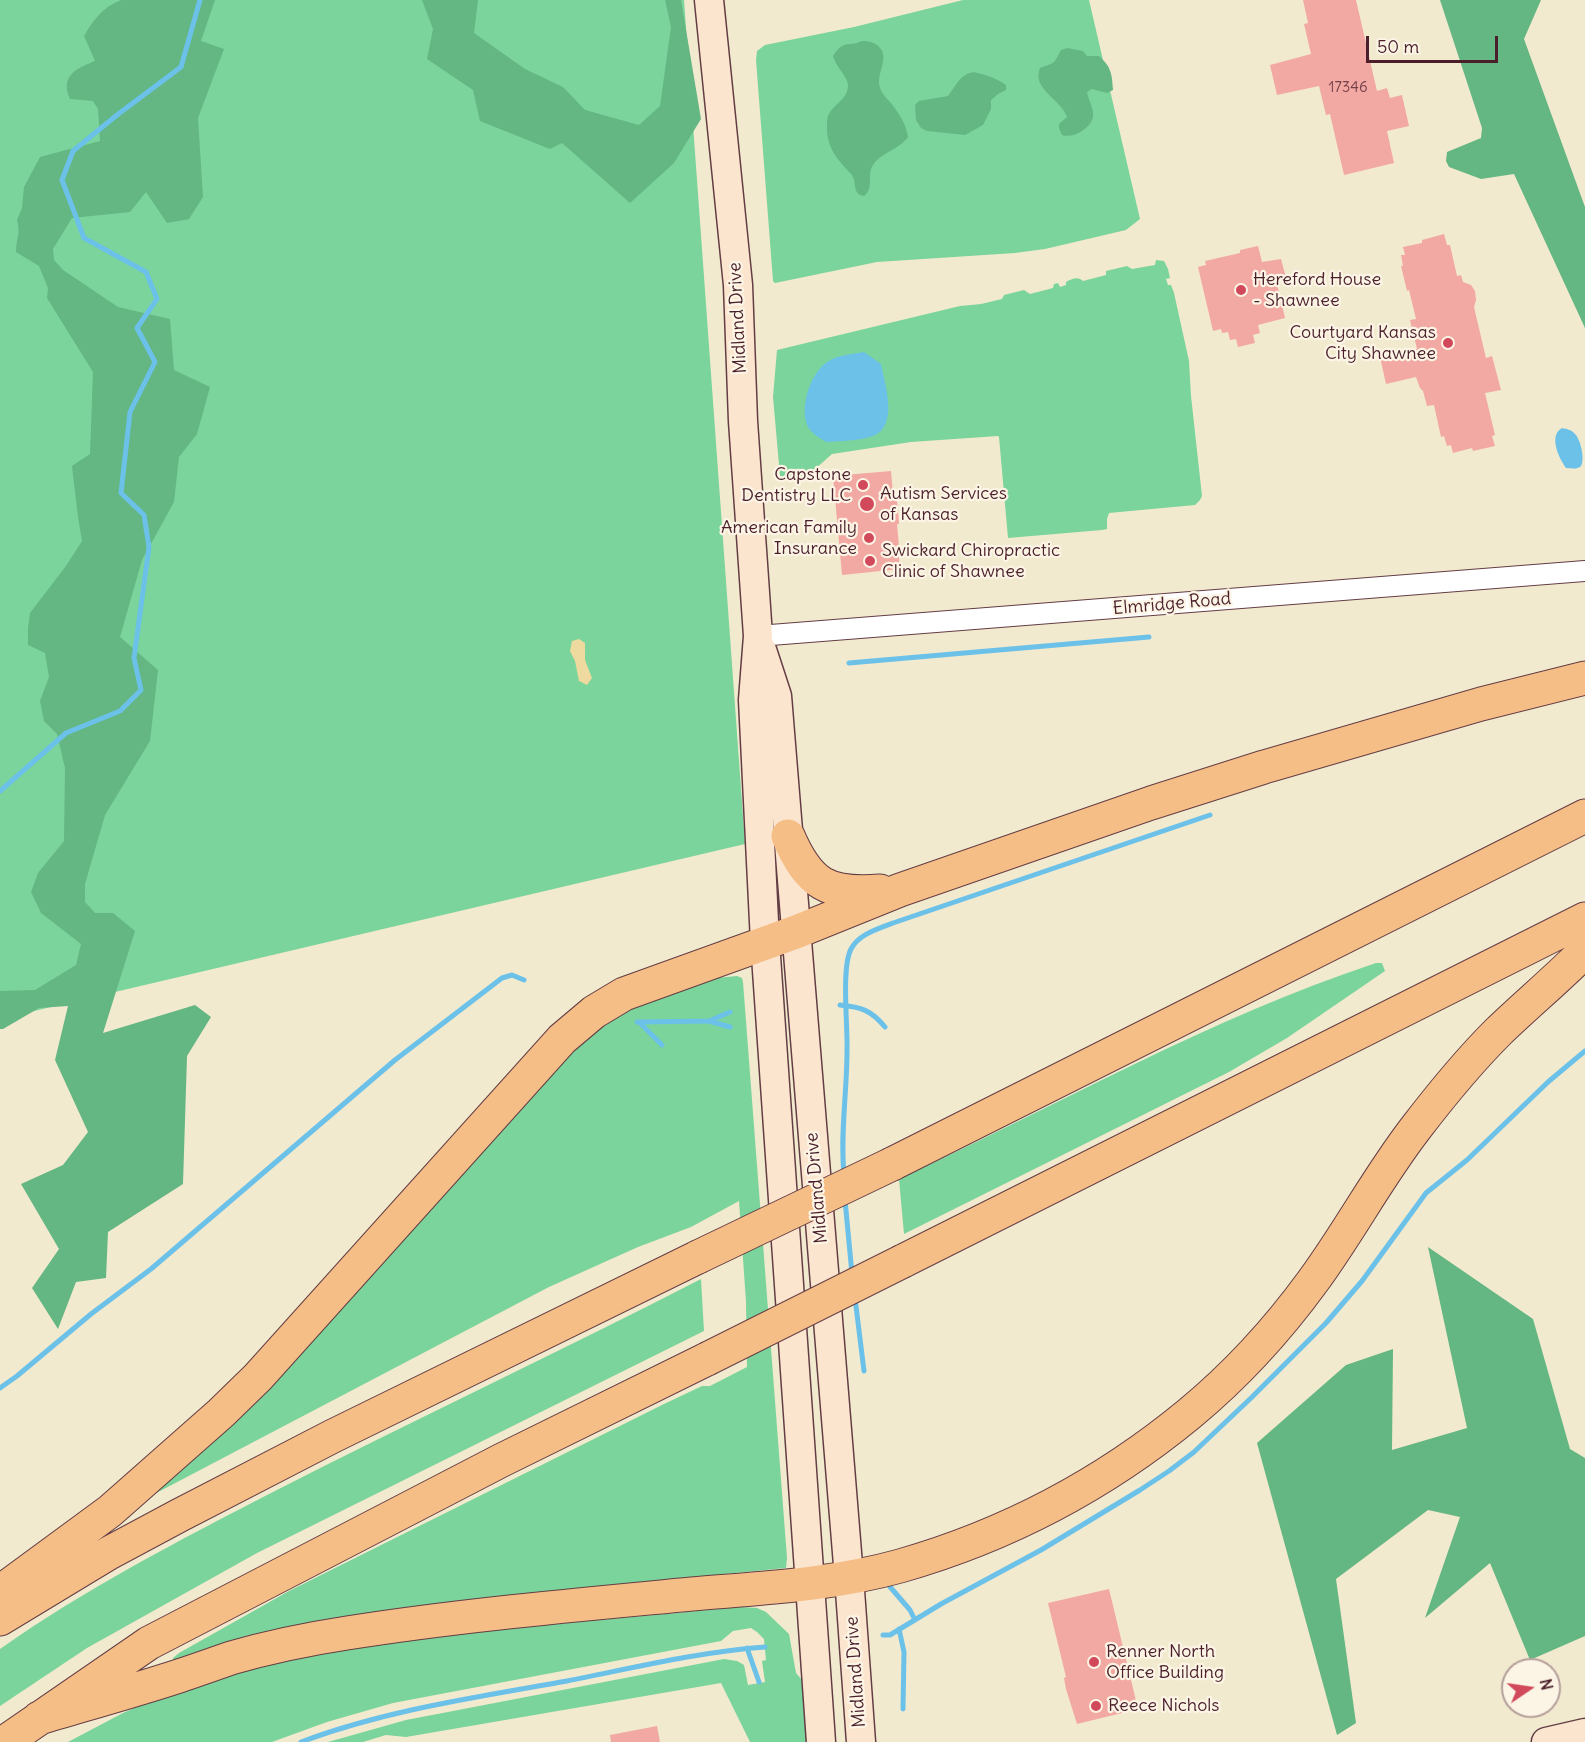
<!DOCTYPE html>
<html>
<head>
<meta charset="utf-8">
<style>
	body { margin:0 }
	#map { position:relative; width:1585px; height:1742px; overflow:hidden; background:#f2eacf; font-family:Delius,sans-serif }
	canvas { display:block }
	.north { position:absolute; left:1501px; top:1658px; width:60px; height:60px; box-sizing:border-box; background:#fcf5e5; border:2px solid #b59f9b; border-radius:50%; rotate:77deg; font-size:16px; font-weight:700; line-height:24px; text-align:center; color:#4a1f2b }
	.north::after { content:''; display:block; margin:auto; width:21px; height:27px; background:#d1495b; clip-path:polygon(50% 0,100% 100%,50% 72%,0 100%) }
	.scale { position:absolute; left:1366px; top:36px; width:132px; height:27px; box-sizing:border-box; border:3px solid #4a1f2b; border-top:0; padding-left:8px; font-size:18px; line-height:21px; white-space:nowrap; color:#4a1f2b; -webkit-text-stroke:4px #fcf5e5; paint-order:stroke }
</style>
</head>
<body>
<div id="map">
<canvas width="1585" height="1742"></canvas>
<div class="north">N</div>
<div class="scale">50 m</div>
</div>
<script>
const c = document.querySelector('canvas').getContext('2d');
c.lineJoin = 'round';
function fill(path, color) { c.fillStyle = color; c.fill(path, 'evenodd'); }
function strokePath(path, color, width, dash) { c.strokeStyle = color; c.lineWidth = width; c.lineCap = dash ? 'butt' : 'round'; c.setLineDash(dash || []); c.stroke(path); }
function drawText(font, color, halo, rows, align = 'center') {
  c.font = font + ' Delius,sans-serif'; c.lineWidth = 4.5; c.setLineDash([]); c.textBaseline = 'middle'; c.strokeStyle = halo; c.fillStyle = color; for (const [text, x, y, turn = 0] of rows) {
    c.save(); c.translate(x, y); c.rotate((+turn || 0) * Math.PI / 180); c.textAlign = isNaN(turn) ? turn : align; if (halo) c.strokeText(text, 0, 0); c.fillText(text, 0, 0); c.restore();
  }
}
fill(new Path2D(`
	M0,0H684L745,844L0,1019Z
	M963,0H1089L1140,219L1126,230L1045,249L1015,253L877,262L775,283L773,281L756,60L757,51L765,45L854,27Z
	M1156,260L1164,261L1168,269L1170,278L1166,279L1168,285H1171L1174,293L1189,361L1191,396L1202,496L1200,500L1195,505L1109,513L1107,519V529L1102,530L1008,538L999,437L998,436L911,442L832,454L813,471L803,476H780L773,397L777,350L960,306L981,304L1002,299L1004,295L1024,290L1030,294L1053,288L1054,284L1058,283L1060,287L1066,285V282C1072,279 1077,276 1083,281L1106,275V271L1127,266L1132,269L1155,265Z
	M1376,963H1382L1385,971L1287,1038L1229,1072L904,1234L899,1179C1058,1105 1210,1018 1376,963Z
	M737,976L742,978L743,982L787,1558L786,1568L604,1586L519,1597L173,1661V1658L179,1653L289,1591L664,1404L702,1386H710L747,1367L746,1302L739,1201L691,1227L638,1247L549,1287L141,1501L580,1040L623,1008L716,978Z
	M701,1279L704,1331L257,1553L87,1648L0,1706V1649C85,1589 178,1541 271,1493C414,1420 559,1352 701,1279Z
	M741,1607L757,1608L766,1612L789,1634L796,1673L802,1680L807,1742H750L721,1683L406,1737L386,1735L363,1742H328L406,1720L724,1659L737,1661L744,1665L748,1685L765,1682L762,1661L766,1660L764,1639L757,1632L751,1628L733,1631L721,1641L393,1703L327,1722L272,1742H68L123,1713L164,1695L244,1668L393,1639Z`), '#7bd49b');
fill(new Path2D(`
	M121,0H215L201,41L224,49L198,118L203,197L189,219L167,223L146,192L130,212L72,218L53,249L54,260L63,270L118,307L170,319L174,370L210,387L197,434L179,457L174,502L142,560L120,637L158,670L150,741L105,815L85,884V902L95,913H113L135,931L103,1033L195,1005L211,1017L187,1056L183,1184L108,1232L106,1278L76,1282L58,1329L32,1288L59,1249L21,1184L63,1165L88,1132L55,1060L68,1006L39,1008L3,1029H0V991L35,990L76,965L81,944L41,913L31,892L38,873L64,841L65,768L57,734L44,721L40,701L49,677L45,653L28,645V628L30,613L66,566L82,541L78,517L72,466L90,454L93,372L47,298L48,288L39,266L16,252C16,239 21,233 17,220L22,208L24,187L40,157L100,141L98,109L93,101L70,99C59,75 78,68 95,61L84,36C93,20 103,7 121,0Z
	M422,0H478L474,33L525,69L563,87L585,110L639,125L660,106L671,27L665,0H681L701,119L674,163L630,203L562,143L550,149L480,121L473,90L427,59L433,29Z
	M1440,0H1541L1524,39L1585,207V328L1514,174L1481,179L1449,167L1446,161L1447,152L1481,138L1482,128Z
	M862,41C870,41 878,43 882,51C887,62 876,75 880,88C882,94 887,99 891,103C899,114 906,123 908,137C900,149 882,152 873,165C866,175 875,188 864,196C851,194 858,182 851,174C837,159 826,147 827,125C827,123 827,118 828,116C833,104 848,100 848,85C847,76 836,67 833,56C845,38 847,48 862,41Z
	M1067,48L1083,51L1087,56H1099C1111,67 1112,73 1113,90L1107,93L1092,89L1087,92C1088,100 1094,108 1093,116C1092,128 1073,139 1062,135L1059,128V124L1067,117C1062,100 1031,89 1040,68C1056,62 1053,65 1061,50Z
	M974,72C989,76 994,77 1006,85V90L998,94L991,100V109L983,125L965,135L927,131L921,128L916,120L915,105L919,101L948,96C956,86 960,74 974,72Z
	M1428,1247L1533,1319L1570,1449L1585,1458V1636L1530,1660L1490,1563L1425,1618L1460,1517L1428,1510L1336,1579L1356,1723L1337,1735L1257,1443L1346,1365L1393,1349L1392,1450L1467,1428Z`), '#64b683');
fill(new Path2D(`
	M579,639L585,643V660L592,678L587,685L579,681L575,661L570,651L572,641Z`), '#eeda9e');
fill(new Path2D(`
	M864,352L881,364C885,385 899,426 873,436C859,441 841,441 826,442C820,438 812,434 808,427C799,408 810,374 827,362C837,355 853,354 864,352Z
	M1562,428C1567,429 1572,430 1575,434C1581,440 1585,460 1581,466C1577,470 1571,468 1566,468C1559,458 1548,436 1562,428Z`), '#6cc1e9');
strokePath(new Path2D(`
	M849,663L1149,637
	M0,791L66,733L120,711L141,690L134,658L149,547L144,515L121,493L130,412L155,362L137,328L157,299L146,272L84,238L62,180L73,151L117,115L181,67L200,0
	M840,1005C861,1007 871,1010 885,1027
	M709,1021L730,1027
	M637,1022L709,1021L730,1012
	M641,1024L662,1045
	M844,1175C840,1133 847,1093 847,1051C848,1027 841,968 851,949C859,934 878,929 893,923L1210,815
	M845,1200L852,1274
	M855,1298L864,1371
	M0,1388L17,1376L91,1314L151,1269L395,1060L502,978L512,975L524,980
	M885,1581L910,1610L915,1620
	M899,1629L904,1652L903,1709
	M883,1635H890L941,1604L1041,1550L1140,1490L1169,1471L1194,1452L1251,1398L1326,1323L1362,1281L1426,1193L1467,1160L1548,1082L1585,1051
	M747,1648L759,1682
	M301,1742C386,1710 478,1697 567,1681C633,1668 698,1652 765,1647`), '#6cc1e9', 5);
fill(new Path2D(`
	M1303,0H1356L1377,91L1387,88L1390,98L1402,95L1409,126L1387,131L1394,163L1344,175L1330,114L1326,115L1319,86L1277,95L1270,65L1311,54L1304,24L1308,23Z
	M1444,234L1447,245H1450L1457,276L1461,275L1463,282L1471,285L1475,291L1476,300L1474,307L1486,358L1492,356L1501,390L1485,393L1495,435L1492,436L1495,446L1473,451L1472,448L1453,453L1451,445L1447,446L1444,436L1441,437L1434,405L1427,406L1423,391L1420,388L1416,377L1386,384L1380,357L1417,349L1410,320L1416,319L1409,290L1407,291L1401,266H1403L1401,255H1405L1403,247L1422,243V240Z
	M1258,246L1262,262L1281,259L1286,278L1276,280L1285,318L1258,325L1260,333L1253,335L1255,343L1238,347L1236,339L1230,340L1228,332L1222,333L1221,329L1213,331L1198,267L1206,265L1205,261L1240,253V250Z
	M891,471L893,494H896L898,509L899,524H897L899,547H898L900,569L842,575L833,476Z
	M1109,1589L1138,1709L1077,1724L1066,1689L1064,1678L1066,1677L1048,1603Z
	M657,1726L660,1742H611L610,1735Z`), '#f2a8a3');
const minor = new Path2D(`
	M758,636L1585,571`);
const secondary = new Path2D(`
	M709,0L738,285L743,421L758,636L753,700L765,942L821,1742
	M762,650L777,696L849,1577L861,1742
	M1546,1742L1585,1733`);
const motorway = new Path2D(`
	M788,836C809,885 828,895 880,891
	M892,1164L1585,816
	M903,1261L1585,919
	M0,1592L110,1511L221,1413L258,1377L562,1039L594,1012L624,994L796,932L900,890L1151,803L1264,767L1481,704L1585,678
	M0,1619L109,1553L180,1515L333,1436L698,1257
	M39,1718C86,1704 133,1691 179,1676C197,1670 214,1664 231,1658C269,1647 308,1639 347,1633C461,1615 577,1605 692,1594C761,1588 832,1585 900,1566C1005,1536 1104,1484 1189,1414C1235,1376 1278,1329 1313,1281C1349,1232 1378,1177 1415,1129C1441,1095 1468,1062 1498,1032C1526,1005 1557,979 1585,951
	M5,1742L149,1643L502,1460L707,1359`);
strokePath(minor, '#633d44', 22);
strokePath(secondary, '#633d44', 31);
strokePath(motorway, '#633d44', 35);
strokePath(minor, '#fff', 20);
strokePath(secondary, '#fbe5cf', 28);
strokePath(motorway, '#f6be87', 33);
const motorwayBridge = new Path2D(`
	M698,1257L892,1164
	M707,1359L903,1261`);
strokePath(motorwayBridge, '#633d44', 35, []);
strokePath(motorwayBridge, '#f6be87', 33);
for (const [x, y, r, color] of [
	[1241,290,6,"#d1495b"],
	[1448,343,6,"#d1495b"],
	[863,485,6,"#d1495b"],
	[867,504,8,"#d1495b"],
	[869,538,6,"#d1495b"],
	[870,561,6,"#d1495b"],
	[1094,1662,6,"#d1495b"],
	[1096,1706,6,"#d1495b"]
]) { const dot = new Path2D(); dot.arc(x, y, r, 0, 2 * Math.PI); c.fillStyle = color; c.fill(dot); strokePath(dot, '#fcf5e5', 2); }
drawText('15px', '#744149', null, [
	["17346",1348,88]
]);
drawText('18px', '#4a1f2b', '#fcf5e5', [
	["Hereford House",1253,280],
	["- Shawnee",1253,301],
	["Courtyard Kansas",1436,333,"right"],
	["City Shawnee",1436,354,"right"],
	["Capstone",851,475,"right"],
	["Dentistry LLC",851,496,"right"],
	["Autism Services",880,494],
	["of Kansas",880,515],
	["American Family",857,528,"right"],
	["Insurance",857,549,"right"],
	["Swickard Chiropractic",882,551],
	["Clinic of Shawnee",882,572],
	["Renner North",1106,1652],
	["Office Building",1106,1673],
	["Reece Nichols",1108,1706]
], 'left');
drawText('18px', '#4a1f2b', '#fcf5e5', [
	["Midland Drive",738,318,-93],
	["Elmridge Road",1172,604,-5],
	["Midland Drive",817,1188,-95],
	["Midland Drive",856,1672,-94]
]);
</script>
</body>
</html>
